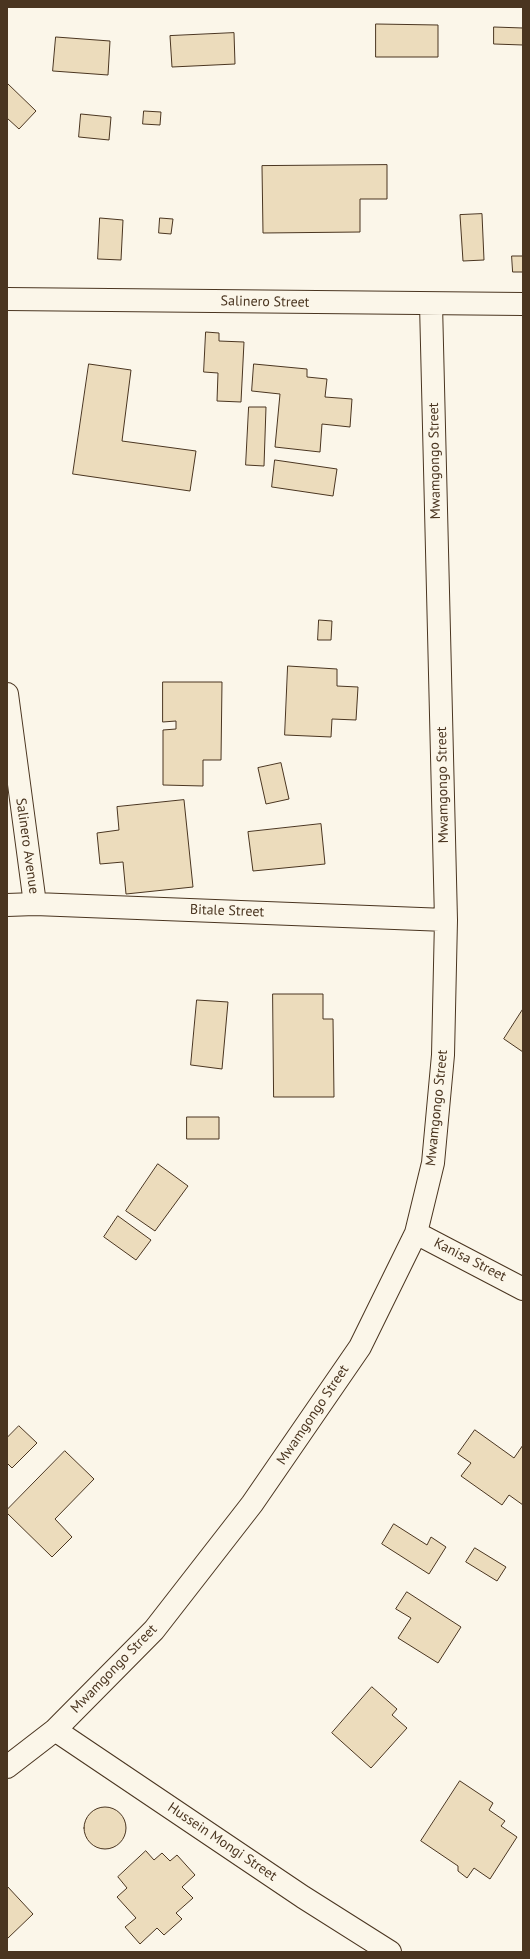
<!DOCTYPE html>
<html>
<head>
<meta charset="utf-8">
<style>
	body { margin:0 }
	#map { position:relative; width:530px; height:1959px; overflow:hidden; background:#fbf6e9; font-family:"PT Sans",sans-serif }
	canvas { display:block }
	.frame { position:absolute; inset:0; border:8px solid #4a3520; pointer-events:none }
</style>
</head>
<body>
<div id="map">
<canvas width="530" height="1959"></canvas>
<div class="frame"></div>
</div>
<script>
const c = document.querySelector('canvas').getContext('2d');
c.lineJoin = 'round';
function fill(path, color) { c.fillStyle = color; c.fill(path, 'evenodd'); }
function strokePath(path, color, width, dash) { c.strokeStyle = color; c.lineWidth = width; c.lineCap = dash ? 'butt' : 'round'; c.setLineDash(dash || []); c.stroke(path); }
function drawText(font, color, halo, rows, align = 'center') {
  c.font = font + ' "PT Sans",sans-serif'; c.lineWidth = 3; c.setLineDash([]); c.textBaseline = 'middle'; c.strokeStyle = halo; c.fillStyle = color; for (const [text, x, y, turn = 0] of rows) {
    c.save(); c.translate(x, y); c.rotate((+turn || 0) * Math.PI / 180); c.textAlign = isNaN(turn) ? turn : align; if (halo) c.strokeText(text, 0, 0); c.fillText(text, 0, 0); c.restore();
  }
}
const building = new Path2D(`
	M376,24L438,25V57H376Z
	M494,27L523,28V45L494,44Z
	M234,33L235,64L172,67L170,36Z
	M56,37L110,41L108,75L53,71Z
	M7,83L36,111L19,129L7,118Z
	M144,111L161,112L160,125L143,124Z
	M81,114L111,117L109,140L79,137Z
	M387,165V199H360V232L263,233L262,166Z
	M482,214L484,260L463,261L460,215Z
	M100,218L123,220L121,260L98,259Z
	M160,218L173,219L171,234L159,233Z
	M512,256H523V272H513Z
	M206,332L219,333V341L244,342L241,402L217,401L218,373L204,372Z
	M89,364L131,370L122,441L196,451L190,491L73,474Z
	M254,364L307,369V377L327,379L325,397L352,399L350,427L322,424L320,452L275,447L280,394L252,391Z
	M249,407H266L264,466L246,465Z
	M275,460L337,469L333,496L272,487Z
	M319,620L332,621L331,640H318Z
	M288,666L337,669V686L358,687L356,720L332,719L331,737L285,735Z
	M163,682H222L221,760H203V786L163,785V730L176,729V721L163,722Z
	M281,763L289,799L266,804L258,768Z
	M184,800L193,887L126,894L123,862L100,864L97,833L119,830L117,807Z
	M321,824L325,864L253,871L248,832Z
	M273,994H323V1019H333L334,1097H274Z
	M197,1000L228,1002L222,1069L191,1065Z
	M523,1009V1052L504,1039Z
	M187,1117H219V1139H187Z
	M158,1164L188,1186L155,1231L126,1211Z
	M118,1216L151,1240L136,1260L104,1237Z
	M19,1426L37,1443L12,1468L7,1463V1438Z
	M475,1430L514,1458L523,1445V1505L509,1495L502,1505L461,1476L471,1463L458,1454Z
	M65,1451L94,1479L55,1519L72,1537L52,1557L7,1513V1510Z
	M394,1524L427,1545L431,1537L446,1547L429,1574L382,1544Z
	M475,1548L506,1567L497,1581L466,1562Z
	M407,1592L461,1627L438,1663L398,1638L411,1618L396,1609Z
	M372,1687L397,1709L392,1715L407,1728L371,1768L332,1733Z
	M460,1781L493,1803L489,1810L505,1821L501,1826L517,1837L490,1879L474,1868L467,1878L458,1871V1866L421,1841Z
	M84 1828a21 21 0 1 1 42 0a21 21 0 1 1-42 0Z
	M146,1851L154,1860L162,1853L170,1861L177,1855L195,1875L182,1887L193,1898L176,1913L182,1919L164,1935L157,1928L140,1944L125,1927L136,1918L117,1897L127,1888L118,1877Z
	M7,1886L33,1914L7,1939Z`);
fill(building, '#ecdcbc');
strokePath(building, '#4a3520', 1);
const street = new Path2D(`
	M7,299L523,304
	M7,694L35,904
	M7,905L35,904L446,920
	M416,1233L523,1289
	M55,1730L303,1897L390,1952
	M7,1767L55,1730L154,1630L252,1504L360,1347L416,1233L433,1163L443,1055L446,920L431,304`);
strokePath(street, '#4a3520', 24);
strokePath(street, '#fbf6e9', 22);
drawText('14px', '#4a3520', '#fbf6e9', [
	["Salinero Street",265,302,1],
	["Mwamgongo Street",435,461,-91],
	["Mwamgongo Street",443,785,-91],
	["Salinero Avenue",27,846,82],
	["Bitale Street",227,911,2],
	["Mwamgongo Street",437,1108,-84],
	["Kanisa Street",470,1260,27],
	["Mwamgongo Street",313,1415,-56],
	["Mwamgongo Street",114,1669,-46],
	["Hussein Mongi Street",222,1842,34]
]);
</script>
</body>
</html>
